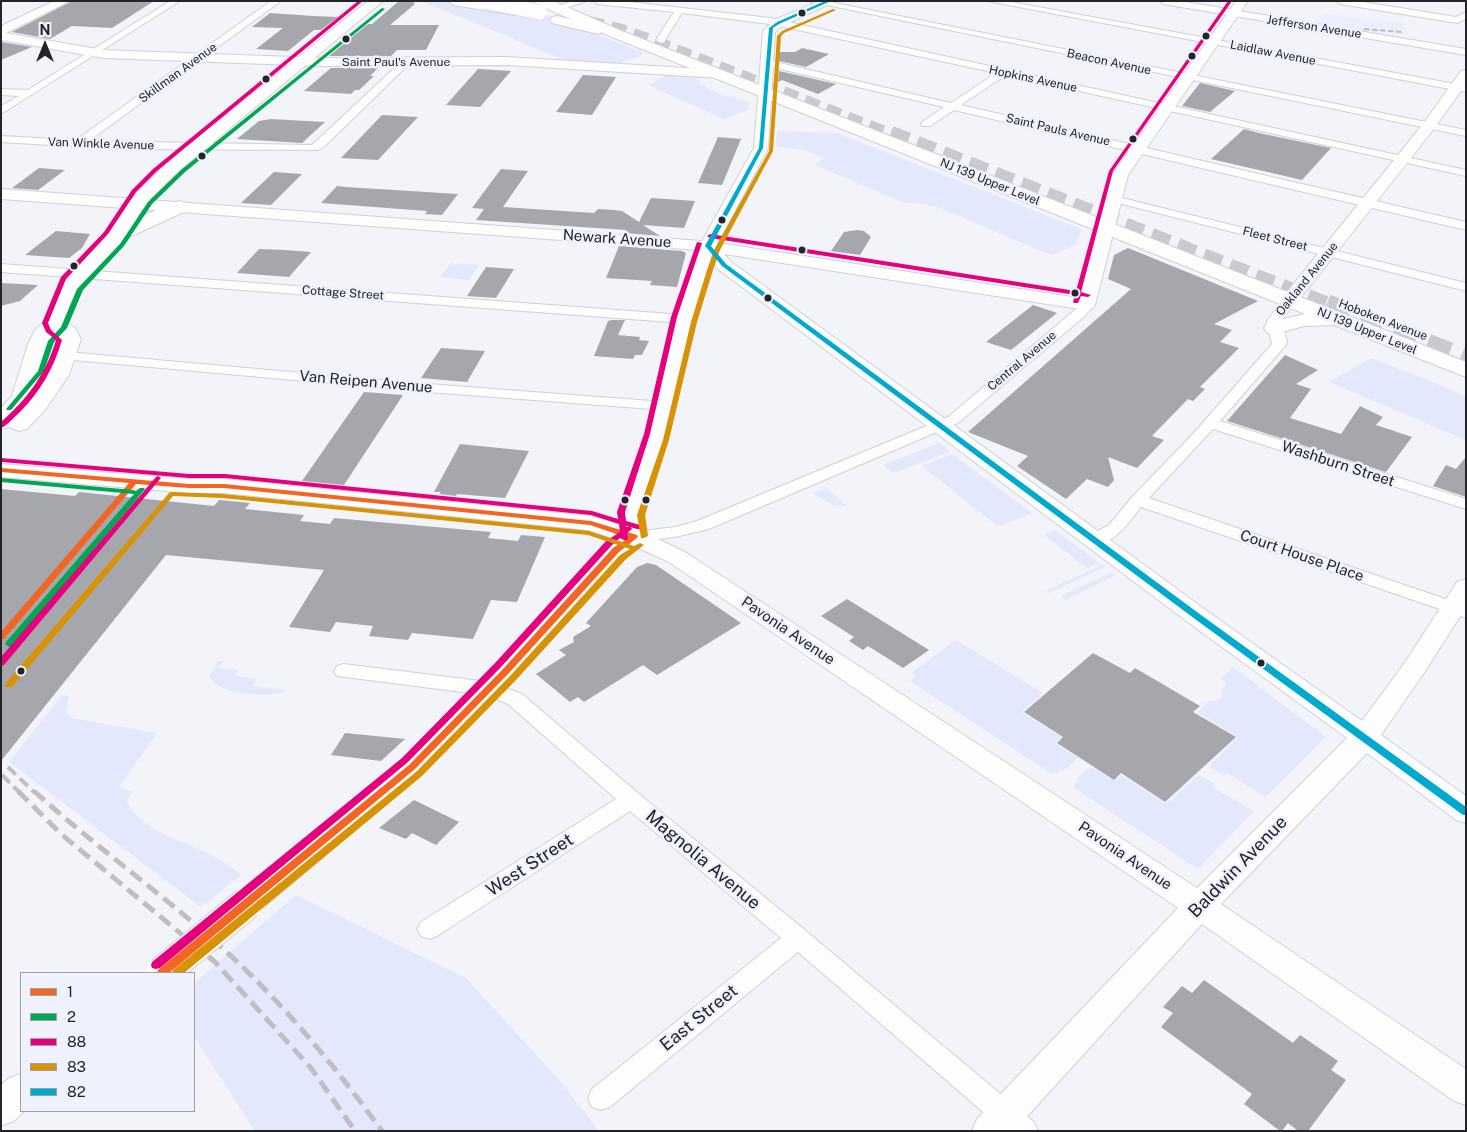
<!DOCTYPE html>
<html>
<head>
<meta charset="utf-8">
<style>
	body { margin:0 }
	#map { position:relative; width:1467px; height:1132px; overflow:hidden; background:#f2f4fa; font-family:"Public Sans",sans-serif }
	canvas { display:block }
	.frame { position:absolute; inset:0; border:2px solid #232429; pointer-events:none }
	.legend { position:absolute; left:20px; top:972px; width:175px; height:140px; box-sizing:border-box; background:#eff2fd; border:1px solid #9da0a8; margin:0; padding:6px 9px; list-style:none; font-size:15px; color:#232429 }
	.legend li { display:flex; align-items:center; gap:10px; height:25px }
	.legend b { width:25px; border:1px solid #9da0a8 }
	.north { position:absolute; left:20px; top:20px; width:50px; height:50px; -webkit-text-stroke:4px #eff2fd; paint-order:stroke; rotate:0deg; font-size:14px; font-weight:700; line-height:20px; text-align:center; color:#232429 }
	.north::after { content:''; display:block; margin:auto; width:18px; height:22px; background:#232429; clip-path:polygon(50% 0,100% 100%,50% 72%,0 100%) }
</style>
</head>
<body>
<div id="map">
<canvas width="1467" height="1132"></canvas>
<div class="frame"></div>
<ul class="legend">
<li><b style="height:6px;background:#f26522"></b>1</li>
<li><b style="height:6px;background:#00a651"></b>2</li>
<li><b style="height:6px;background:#e5007d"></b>88</li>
<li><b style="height:6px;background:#d79206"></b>83</li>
<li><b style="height:6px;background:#00a9ce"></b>82</li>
</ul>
<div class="north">N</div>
</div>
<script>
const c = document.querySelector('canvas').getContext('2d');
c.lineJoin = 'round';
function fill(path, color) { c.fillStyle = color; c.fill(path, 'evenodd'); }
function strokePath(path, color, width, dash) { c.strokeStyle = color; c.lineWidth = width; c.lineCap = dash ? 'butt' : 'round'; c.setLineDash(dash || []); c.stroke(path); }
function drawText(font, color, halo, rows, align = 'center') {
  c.font = font + ' "Public Sans",sans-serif'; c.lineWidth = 5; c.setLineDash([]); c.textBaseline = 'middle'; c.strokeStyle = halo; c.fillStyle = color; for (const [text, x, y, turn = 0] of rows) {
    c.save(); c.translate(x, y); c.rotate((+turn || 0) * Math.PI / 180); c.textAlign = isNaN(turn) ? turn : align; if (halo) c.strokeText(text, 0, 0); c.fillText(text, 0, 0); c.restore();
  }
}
fill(new Path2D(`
	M1325,13L1359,19L1403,22L1407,34L1362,31L1313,23Z`), '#ebeefd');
fill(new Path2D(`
	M421,1H509L643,52L641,56L616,64L567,61Z
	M666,75L690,76L699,80L700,84L719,94L749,102L748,110L723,119L648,85Z
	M777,131L837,133L1081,229L1077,244L1051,255L935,206L902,202L815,165L823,158L806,151L776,146Z
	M451,263L479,265L469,280L440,277Z
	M1372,358L1466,396V440L1329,382Z
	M939,443L950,452L893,473L883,465Z
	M952,454L1032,513L998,527L922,466Z
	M826,488L847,506C833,507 824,501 813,493Z
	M1055,530L1105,567L1049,593L1045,591L1100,566L1096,563L1087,568L1044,535Z
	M1111,573L1114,576L1065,600L1061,596Z
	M956,640L1043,693L1022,712L1061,737L1055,743L1078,758L1064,770L1062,769L1057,773L1052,774L910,681L916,676L911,673Z
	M218,661H223L219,668L238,670L235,676L256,679L253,686L288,690C275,699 214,695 210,676Z
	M1233,667L1326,737L1266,797L1227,773L1224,776L1209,766L1238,737L1197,712L1209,701H1217L1223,696L1221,690L1227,684L1220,679Z
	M62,695L69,696L66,711L72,718L157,733L119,787L132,792L127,802C141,832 191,843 219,859C226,863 234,869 241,875L201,907L9,762Z
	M1090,767L1115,781L1121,775L1166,804L1199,775L1215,784L1212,787L1254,811L1198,869L1074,788L1075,784L1079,780L1077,778Z
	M296,895L466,978L561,1082L599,1131H255L194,1037V983Z`), '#e3e8fc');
fill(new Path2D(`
	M72,1H154L112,28L72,26L50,39L12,32Z
	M399,1H412L415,4L390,25H439L426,50H397L391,56H329L368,24H372Z
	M270,13L313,16L338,17L321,30H314L288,51L256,49L283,28L252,27Z
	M1,42L32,47L1,60Z
	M802,48L829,54L806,67L779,61V52H795Z
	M331,68H378L370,76H374L359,90H355L351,94L304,91Z
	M478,69L511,71L480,107L446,105Z
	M779,71L836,84L818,94L782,80L778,82Z
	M583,75L616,77L592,115L556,112Z
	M1200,83L1235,91L1210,112L1182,106Z
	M382,115L418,117L378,160L341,158Z
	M271,119L325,122L302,143L237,139L259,121Z
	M1244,129L1259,133L1331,148L1302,180L1211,159Z
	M718,137L741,139L722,185L698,183Z
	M39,168L65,170L38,190L12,188Z
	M501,169L528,171L503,207L594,213L598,209L614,210L622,211L639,222L651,198L695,201L684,228L643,225L660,236L625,233L626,230L476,220L484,209L472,208Z
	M274,172L302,174L271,205L241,203Z
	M337,186L346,187L458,194L442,215L425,214L427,211L321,203Z
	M857,230L864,231L871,237L860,255L831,251L844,232Z
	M56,231L90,234L82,248L69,258L25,255Z
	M619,246L682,251L686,253L677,287L650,285L652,281L606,278Z
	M1128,248L1258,301L1214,324L1232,330L1220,342L1239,348L1200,387L1205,389L1193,401L1188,399L1152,436L1164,440L1137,468L1108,457L1114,480L1108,487L1087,479L1066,499L1017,466L1028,456L968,432L1131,289L1108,279L1114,255Z
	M259,249L284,250L311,252L289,277L237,273Z
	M486,267L514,269L496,298L467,296Z
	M1,283L38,285L20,301L1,306Z
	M1033,305L1057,313L1011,350L986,342Z
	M612,320H625L618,335L640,337L639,340L649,341L642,355H635L633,359L594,356L608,321Z
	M441,348L485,351L467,382L421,378Z
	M1285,355L1318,370L1296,384L1311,389L1290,418L1341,434L1360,406L1383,417L1376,425L1412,437L1386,472L1227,421Z
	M364,392L403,395L344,485L302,481Z
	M460,444L529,451L505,498L457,494L456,496L439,494L441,492H434Z
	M1466,457V497L1433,486L1446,465L1456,469Z
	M1,489L75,496L79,492L214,506L219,500L250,503L245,509L304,515L300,521L330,524L334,518L491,532L488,538L518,541L521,535L545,537L517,602L491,600L473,639L412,633L408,640L369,636L373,626L336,622L330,632L289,627L324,570L166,555L1,761Z
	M647,563L656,565L741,623L657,675L643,665L584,702L578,697L570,702L536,674L566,655L559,650L574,642L573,637L591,626L586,623L637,567Z
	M847,599L929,650L903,668L868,646L863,650L849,641L854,637L821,616Z
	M1093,653L1130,673L1135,668L1200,706L1193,712L1236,737L1165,802L1121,773L1114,780L1057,743L1063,737L1024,712Z
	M345,733L405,739L381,761L331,755Z
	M414,800L459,822L436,845L412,833L406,839L379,828Z
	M1204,980L1293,1043L1300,1035L1338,1061L1331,1070L1346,1080L1308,1131H1298L1288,1123L1282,1131H1280L1244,1104L1252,1094L1161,1027L1173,1013L1163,1007L1182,986L1192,993Z`), '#a6a7ac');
strokePath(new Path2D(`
	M566,18L620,31L657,44L893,137`), '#c9cad0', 15, [15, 8]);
strokePath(new Path2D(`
	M890,135L1329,307`), '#c9cad0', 19, [19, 9]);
strokePath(new Path2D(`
	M1326,306L1466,361`), '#c9cad0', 24, [24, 12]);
const street = new Path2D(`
	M170,1H180L1,114V106L19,96L1,95V89L28,90Z
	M271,1H281L89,141L312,145L403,60H409V64L325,146L318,150L115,149L1,142V136L76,140Z
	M572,1H586L558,11L554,8Z
	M593,1H621L770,18L1466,170V176L1006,75L961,105L1466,222V230L954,110L930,126H922L921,124L922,122L944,107L767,66L762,63L767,60L951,103L996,73L770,24L682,13L664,42L661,43L656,40L674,12L597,4Z
	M807,1H825L1466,130V136Z
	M987,1H1006L1466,86V92Z
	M1159,1H1180L1466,49V55L1163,4Z
	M1336,1H1357L1456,17L1466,12V19L1457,23L1340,4Z
	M1114,196L1466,283V291L1110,201L1108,199L1110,197Z
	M1,264L684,315L691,319L684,323L1,272Z
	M1290,296L1297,300L1281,321L1287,341L1286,345L1220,421L1466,499V509L1213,429L1149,498L1466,606V618L1141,507C1129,522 1111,550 1088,544L1085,540L1088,536L1109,525L1132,497L1192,435L1272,344L1267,321L1285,297Z
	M1086,301L1093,305L1086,315L958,423L709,529L675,537L634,542L628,541L625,537L628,533L634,532L675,527L697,521L948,417L1076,309L1081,302Z
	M67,352L415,383L665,402L670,403L672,406L670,409L665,410L415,391L62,359L60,356L62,353Z
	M344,664L489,682L522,694L639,794L806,931L1034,1122L1038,1131H1005L798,952L610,1107L601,1110L592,1107L588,1098L592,1089L781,938L630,811L437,936L429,939L421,936L417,929L421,922L616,799L508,704L486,695L337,676L334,671L337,666Z`);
const secondary = new Path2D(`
	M54,1H70L6,33L103,50L321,58L506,57L720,70L727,74L720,78L506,65L321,66L103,58L1,40V26Z
	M820,1H836L782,26L775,32L768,148L718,243L1079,298L1112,175L1236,1H1248L1128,175L1095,305L1092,309L1086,310L724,254L730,261L1207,611L1362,721L1406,661L1457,582L1466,579V607L1424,673L1381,735L1466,796V823L1456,820L1367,753L1221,904L1466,1069V1105L1454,1101L1202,924L1014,1131H972L977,1119L1178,908L669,562L636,547L624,555L515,677L422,774L258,912L247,916L236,912L231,903L236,894L402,760L497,665L608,545L616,539L588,530L224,493H189L1,477V464L189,479H224L591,516L621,525L620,514L647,437L675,319L698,250L1,199V189L702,241L754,148L763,31L774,20ZM712,261L718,269L1189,623L1347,738L1197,888L685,552L645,533L642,514L667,437L693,319Z
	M1466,70V84L1433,130L1296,304L1290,305L1284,304L1281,300L1284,296L1423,124L1461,71Z
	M21,1074V1111H24L14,1121L1,1126V1085L9,1078Z`);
const primary = new Path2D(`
	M368,1H383L182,168L149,200L137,218L179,201L186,203L188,207L186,211L123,240L77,291L66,322L75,328L81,339L69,375L45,410L27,429L19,431L9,427L1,429V408L12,396L28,344L35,330L45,321L57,289L107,235L136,193L170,160ZM56,335L59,339C55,357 48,374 37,389L50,344Z
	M535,1H553L622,31L1466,362V377L1334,325L1304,326L1275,334L1267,333L1264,328L1267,323L1305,314L612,37L536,4Z`);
const highway = new Path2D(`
	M448,1C462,1 513,1 521,11L514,15L454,5Z
	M557,16L603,27L605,30L598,34L552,23L550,20L552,17Z`);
strokePath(street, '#d0d1d7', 2);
strokePath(secondary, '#d0d1d7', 2);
strokePath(primary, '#d0d1d7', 2);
strokePath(highway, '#d0d1d7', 2);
fill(street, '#fdfdfe');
fill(secondary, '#fdfdfe');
fill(primary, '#fdfdfe');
fill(highway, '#fdfdfe');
strokePath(new Path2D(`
	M1364,29L1402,32`), '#bfbfc1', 2, [5.5, 2.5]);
strokePath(new Path2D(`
	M8,767L35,793
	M2,775L20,793`), '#bfbfc1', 4, [11, 5.5]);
strokePath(new Path2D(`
	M18,791L61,834L215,962L311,1068L355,1131
	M34,791C98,849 168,898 231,956C288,1009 337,1069 382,1131`), '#bfbfc1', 5, [14, 7]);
const secondaryBridge = new Path2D(`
	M162,973L247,903`);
const highwayBridge = new Path2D(`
	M484,1L539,12`);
strokePath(secondaryBridge, '#d0d1d7', 34, []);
strokePath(highwayBridge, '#d0d1d7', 16, []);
strokePath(secondaryBridge, '#fdfdfe', 32);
strokePath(highwayBridge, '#fdfdfe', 15);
fill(new Path2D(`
	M1,468L189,484H224L591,521L637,535L638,537L619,552L509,673L415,769L169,973H157L158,970L409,765L503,669L613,548L628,538L590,525L224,488H189L136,484L4,639L1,640V632L129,483L1,472Z`), '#f26522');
fill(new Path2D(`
	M382,8L385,9L185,172L152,204L124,246L83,290L67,328L54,342L44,371L11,410H7L6,409L7,408L38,371L48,341L61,327L77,289L120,244L148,202L181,170Z
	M1,478L133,490L136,491L140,488H144L145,489L12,646L9,647L5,644L6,642L134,494L1,482Z`), '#00a651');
fill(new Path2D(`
	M358,1H363L157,171L136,192L108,234L66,279L48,323L51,330L62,340C54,368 40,392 19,413C13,418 8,425 1,428V422C27,399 46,374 56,340L46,332L42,323L61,277L104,232L132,190L153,169Z
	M1228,1H1232L1113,171L1081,292L1091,295L1088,297L1081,296L1078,303H1074L1073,302L1075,295L710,238L707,236L710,234L1076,291L1109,171Z
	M697,242L702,243L677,317L650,434L625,512L626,521L640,525L641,527L640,529H637L626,526V527H631L632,529L627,533L628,538L627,540H624L620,538L612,545L502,666L408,762L160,968L156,969L152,968L151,965L152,962L402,758L496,662L606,541L620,532L619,524L591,515L225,478H189L2,462L1,458L189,474H225L592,511L618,519L617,512L644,434L671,317Z
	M158,476L161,478L160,479L4,665L1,666V657L156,477Z`), '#e5007d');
fill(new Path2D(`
	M833,9L836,10L784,33L781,36L773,151L720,250L713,270L697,322L669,440L645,515L648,536L644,538H641L637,515L663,440L691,322L707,270L714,250L769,151L777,36L782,31Z
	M171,492L223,494L589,531L634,546L640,543L644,545L626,559L516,680L422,776L184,973H172L173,970L416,772L510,676L620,555L630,549L588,535L223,498L173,496L12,687H6L5,685L6,683L169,493Z`), '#d79206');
fill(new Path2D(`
	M825,1H831L779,24L773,28L763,148L711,246L726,264L1201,615L1466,807V815H1463L1195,619L722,266L706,247L705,246L759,148L769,28L777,22Z`), '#00a9ce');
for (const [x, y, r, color] of [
	[802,13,4.5,"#232429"],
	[1206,36,4.5,"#232429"],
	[346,39,4.5,"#232429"],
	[1192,56,4.5,"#232429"],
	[266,79,4.5,"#232429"],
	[1133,139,4.5,"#232429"],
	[202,156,4.5,"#232429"],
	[722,220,4.5,"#232429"],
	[802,250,4.5,"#232429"],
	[74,266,4.5,"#232429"],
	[1075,293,4.5,"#232429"],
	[768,298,4.5,"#232429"],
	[625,500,4.5,"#232429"],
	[646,500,4.5,"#232429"],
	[1261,663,4.5,"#232429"],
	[21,671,4.5,"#232429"]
]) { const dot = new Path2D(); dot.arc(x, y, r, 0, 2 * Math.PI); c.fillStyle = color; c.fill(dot); strokePath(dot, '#eff2fd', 2); }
drawText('12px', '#232429', '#eff2fd', [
	["Jefferson Avenue",1314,27,9],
	["Laidlaw Avenue",1273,53,11],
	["Saint Paul's Avenue",396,62],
	["Beacon Avenue",1109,62,12],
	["Skillman Avenue",178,73,-36],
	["Hopkins Avenue",1033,79,12],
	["Saint Pauls Avenue",1058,130,13],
	["Van Winkle Avenue",101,144,2],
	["NJ 139 Upper Level",990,182,22],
	["Fleet Street",1275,239,14],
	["Oakland Avenue",1307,279,-51],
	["Cottage Street",343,293,4],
	["Hoboken Avenue",1383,320,21],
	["NJ 139 Upper Level",1367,331,22],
	["Central Avenue",1022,361,-40]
]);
drawText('15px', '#232429', '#eff2fd', [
	["Newark Avenue",617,239,4],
	["Van Reipen Avenue",366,382,5],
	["Washburn Street",1338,464,18],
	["Court House Place",1302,556,19],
	["Pavonia Avenue",788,631,34],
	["Pavonia Avenue",1125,856,34]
]);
drawText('18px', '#232429', '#eff2fd', [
	["Magnolia Avenue",703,860,40],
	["West Street",530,865,-33],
	["Baldwin Avenue",1238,867,-46],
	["East Street",699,1018,-39]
]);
</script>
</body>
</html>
